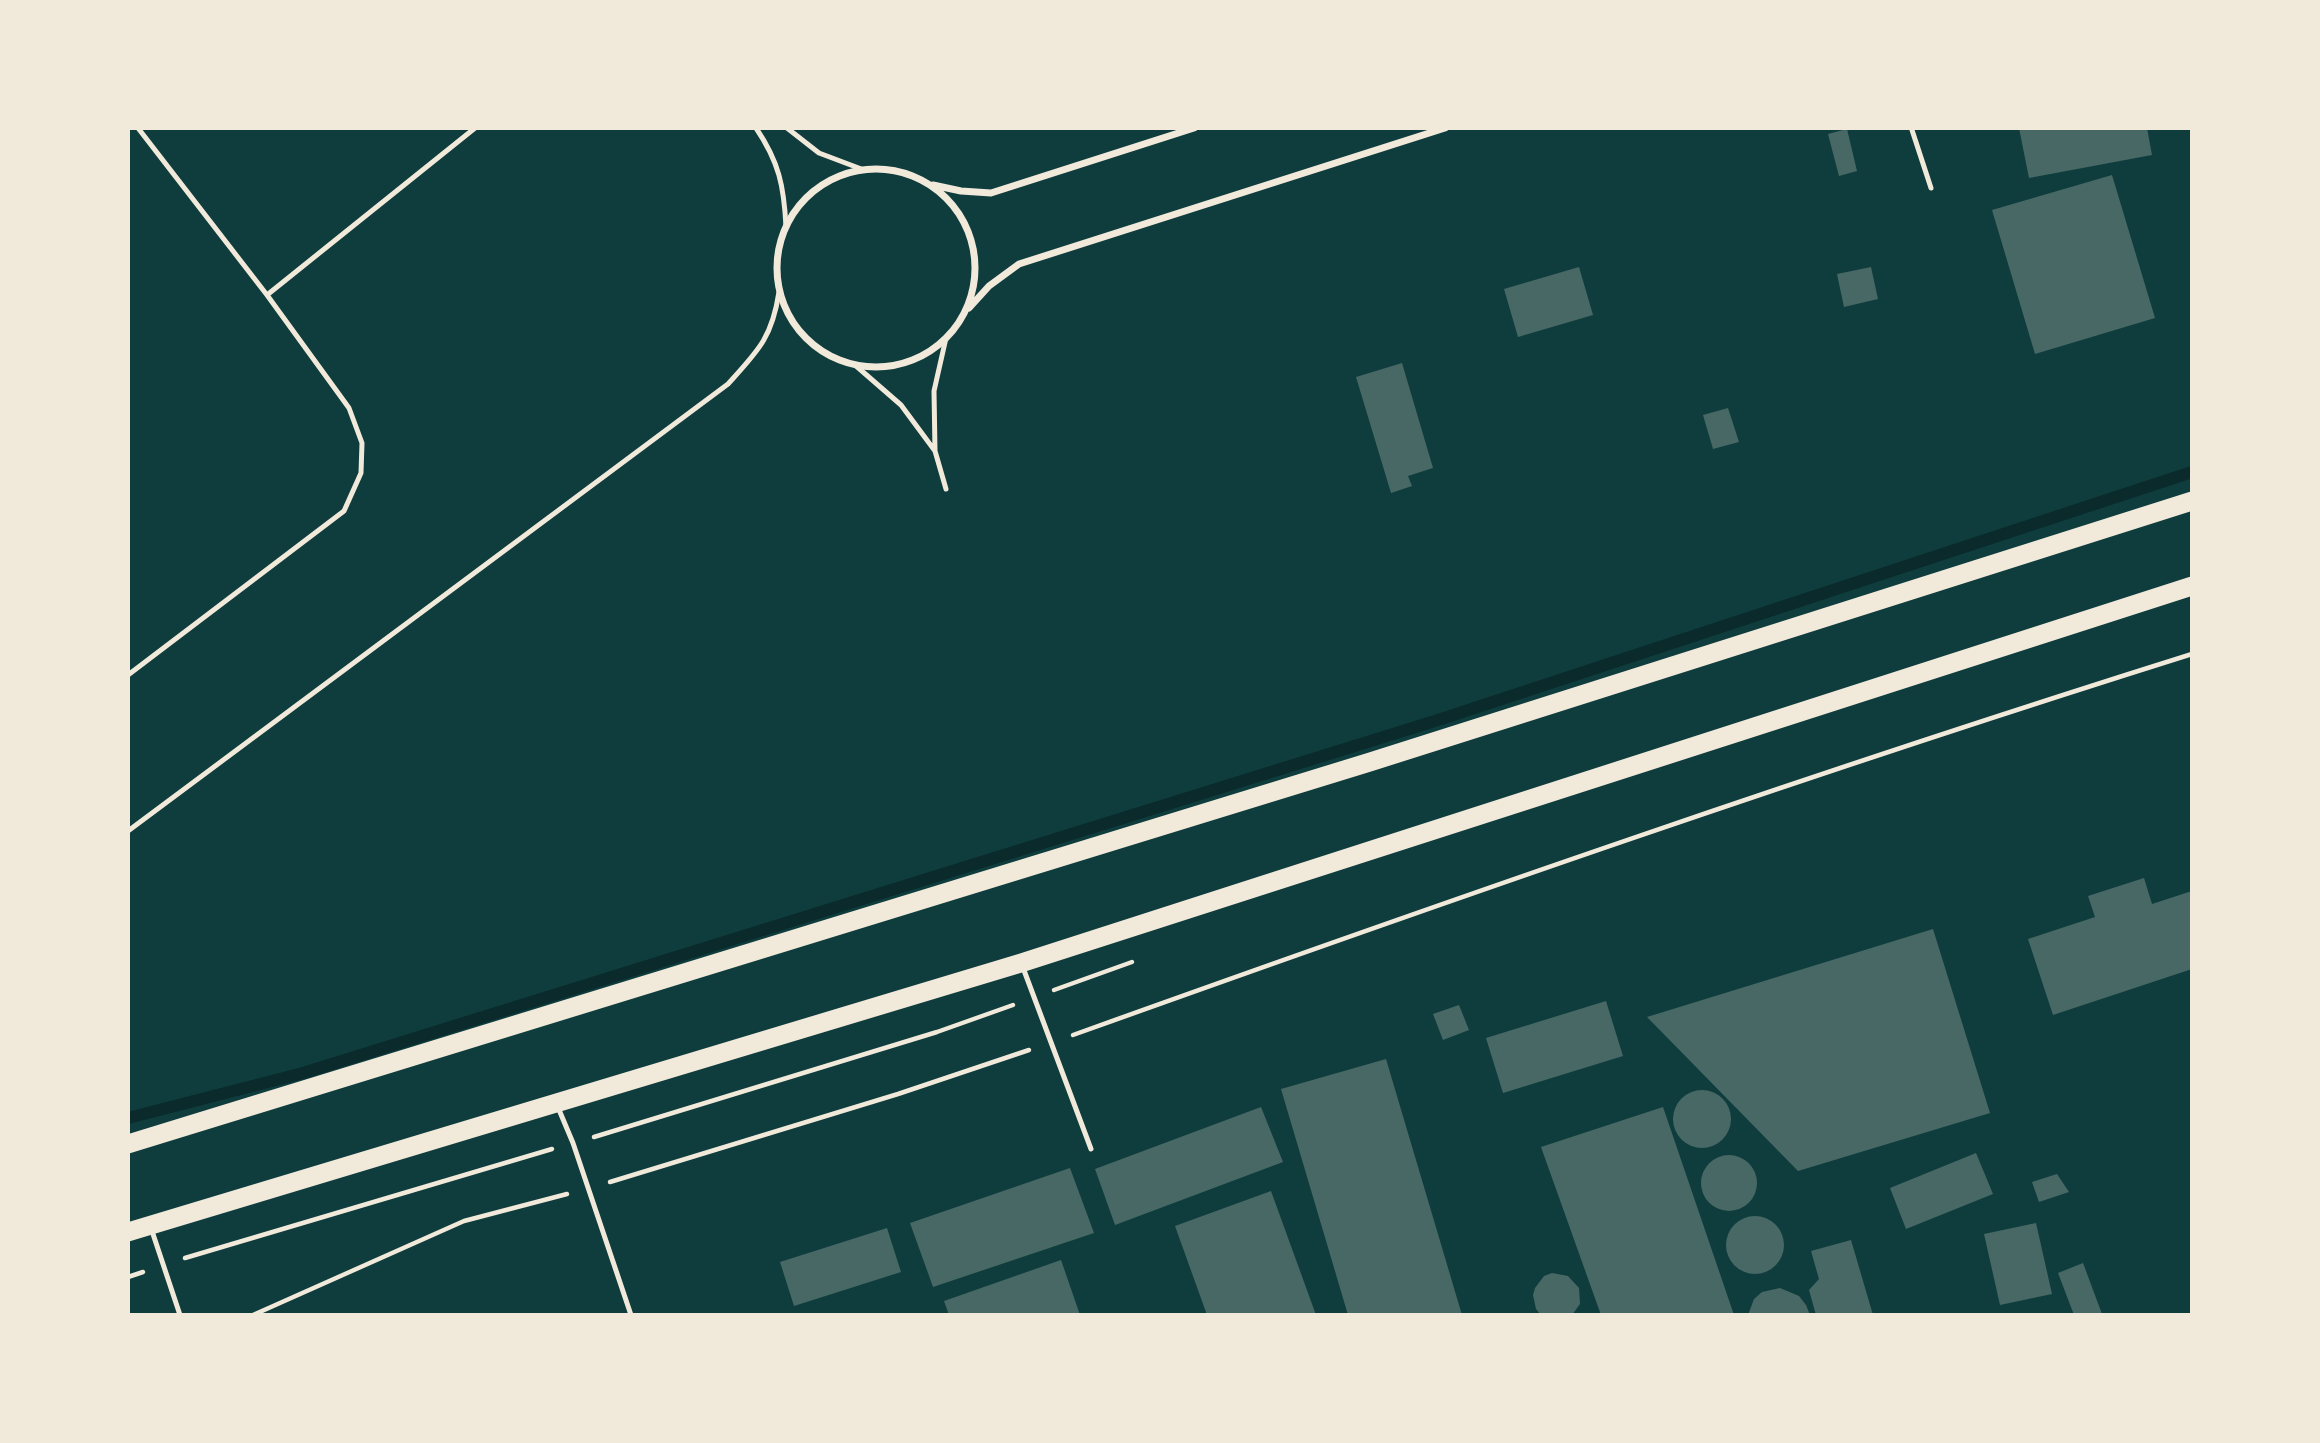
<!DOCTYPE html>
<html>
<head>
<meta charset="utf-8">
<style>
	body { margin:0 }
	#map { position:relative; width:2320px; height:1443px; overflow:hidden; background:#0f3d3e; font-family:"Noto Sans",sans-serif }
	canvas { display:block }
	.frame { position:absolute; inset:0; border:130px solid #f1e9da; pointer-events:none }
</style>
</head>
<body>
<div id="map">
<canvas width="2320" height="1443"></canvas>
<div class="frame"></div>
</div>
<script>
const c = document.querySelector('canvas').getContext('2d');
c.lineJoin = 'round';
function strokePath(path, color, width, dash) { c.strokeStyle = color; c.lineWidth = width; c.lineCap = dash ? 'butt' : 'round'; c.setLineDash(dash || []); c.stroke(path); }
function fill(path, color) { c.fillStyle = color; c.fill(path, 'evenodd'); }
strokePath(new Path2D(`
	M128,1118L303,1073L1435,721L2192,472`), '#0a2a2b', 12);
fill(new Path2D(`
	M2019,128H2147L2152,155L2029,178Z
	M1847,129L1857,171L1839,176L1828,134Z
	M2112,175L2155,318L2035,354L1992,210Z
	M1579,267L1593,315L1518,337L1504,289Z
	M1871,267L1878,299L1844,307L1837,274Z
	M1402,363L1433,468L1408,476L1412,486L1391,493L1356,377Z
	M1728,408L1739,442L1713,449L1703,415Z
	M2144,878L2152,904L2192,891V969L2053,1015L2028,939L2095,917L2088,896Z
	M1933,929L1990,1113L1798,1171L1647,1017Z
	M1606,1001L1623,1056L1503,1093L1486,1038Z
	M1459,1005L1469,1030L1443,1040L1433,1014Z
	M1386,1059L1462,1315H1348L1281,1089Z
	M1673 1119a29 29 0 1 1 58 0a29 29 0 1 1-58 0Z
	M1261,1107L1283,1162L1115,1225L1095,1169Z
	M1663,1107L1734,1315H1601L1541,1147Z
	M1976,1153L1993,1194L1906,1229L1890,1188Z
	M1701 1183a28 28 0 1 1 56 0a28 28 0 1 1-56 0Z
	M1070,1168L1094,1233L933,1287L910,1223Z
	M2057,1174L2069,1192L2039,1202L2032,1182Z
	M1271,1191L1316,1315H1207L1175,1226Z
	M1726 1245a29 29 0 1 1 58 0a29 29 0 1 1-58 0Z
	M2036,1223L2052,1294L2000,1305L1984,1234Z
	M887,1228L901,1272L794,1306L780,1262Z
	M1851,1240L1873,1315H1816L1809,1290L1819,1279L1811,1251Z
	M1061,1260L1080,1315H949L944,1301Z
	M2083,1263L2102,1314L2098,1315H2074L2058,1273Z
	M1552,1273L1568,1276L1579,1288L1580,1304L1572,1315H1541L1536,1309L1533,1295L1535,1288L1544,1276Z
	M1780,1288L1799,1296L1806,1305L1810,1315H1748L1754,1299L1762,1292Z`), '#486865');
strokePath(new Path2D(`
	M1054,990L1132,962
	M1073,1035C1444,902 1816,772 2192,654
	M594,1137L937,1032L1013,1005
	M610,1182L898,1094L1029,1050
	M185,1258L552,1149
	M128,1277L143,1272
	M253,1315L464,1221L567,1194`), '#f1e9da', 4.5);
strokePath(new Path2D(`
	M756,128C779,162 784,186 786,227
	M787,128L819,153L864,170
	M1912,130L1931,188
	M267,295L475,128
	M855,365L901,405L935,451L934,391L946,338
	M935,451L946,489
	M128,675L344,511L361,473L362,443L349,408L267,295L138,128
	M128,831L728,384C758,351 772,338 779,292
	M1022,965L1091,1149
	M557,1105L573,1143L631,1315
	M151,1228L180,1315`), '#f1e9da', 5);
strokePath(new Path2D(`
	M777 268a99 99 0 1 1 198 0a99 99 0 1 1-198 0Z
	M933,185L961,191L991,193L1194,128
	M969,308L989,286L1019,264L1445,128`), '#f1e9da', 7);
strokePath(new Path2D(`
	M128,1144L1370,762L2192,501
	M128,1232L1021,963L2192,586`), '#f1e9da', 19);
</script>
</body>
</html>
